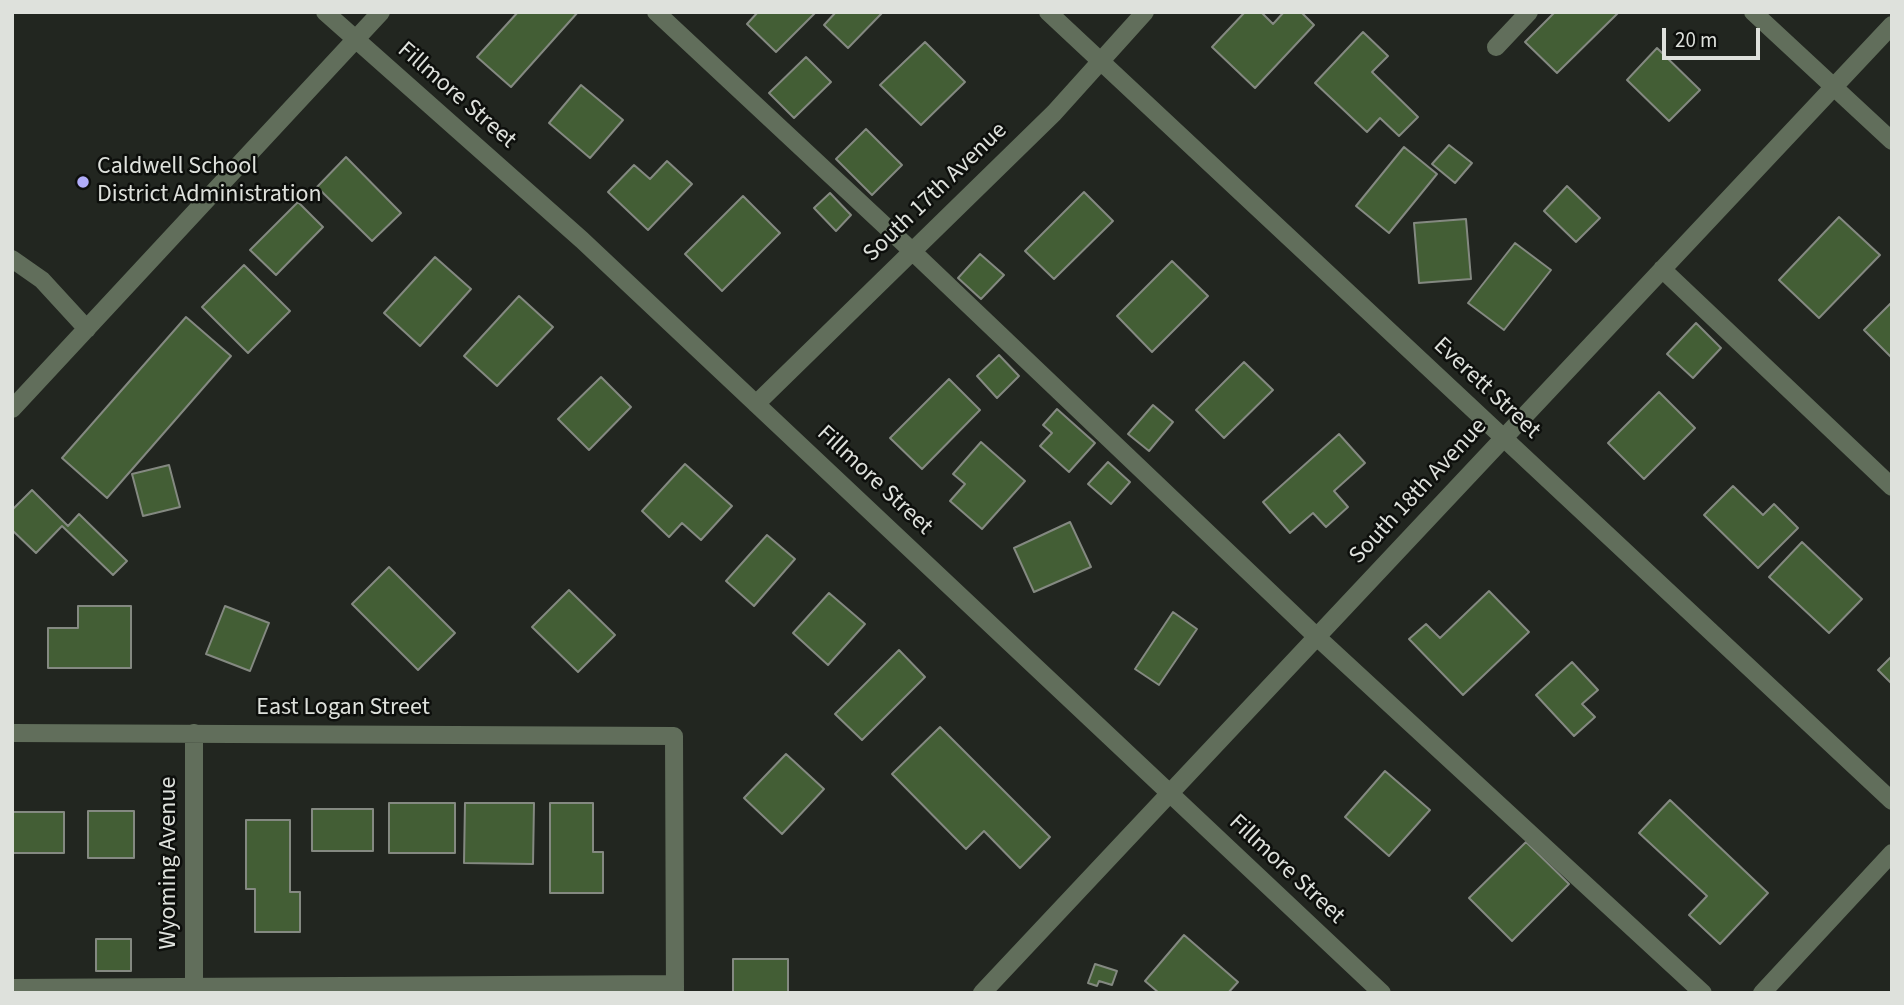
<!DOCTYPE html>
<html>
<head>
<meta charset="utf-8">
<style>
	body { margin:0 }
	#map { position:relative; width:1904px; height:1005px; overflow:hidden; background:#222620; font-family:"Source Sans 3",sans-serif }
	canvas { display:block }
	.frame { position:absolute; inset:0; border:14px solid #dee1dc; pointer-events:none }
	.scale { position:absolute; left:1662px; top:28px; width:98px; height:32px; box-sizing:border-box; border:4px solid #dee1dc; border-top:0; padding-left:9px; font-size:21px; line-height:24px; white-space:nowrap; color:#dee1dc; -webkit-text-stroke:5px #0d0f0c; paint-order:stroke }
</style>
</head>
<body>
<div id="map">
<canvas width="1904" height="1005"></canvas>
<div class="frame"></div>
<div class="scale">20 m</div>
</div>
<script>
const c = document.querySelector('canvas').getContext('2d');
c.lineJoin = 'round';
function fill(path, color) { c.fillStyle = color; c.fill(path, 'evenodd'); }
function strokePath(path, color, width, dash) { c.strokeStyle = color; c.lineWidth = width; c.lineCap = dash ? 'butt' : 'round'; c.setLineDash(dash || []); c.stroke(path); }
function drawText(font, color, halo, rows, align = 'center') {
  c.font = font + ' "Source Sans 3",sans-serif'; c.lineWidth = 5; c.setLineDash([]); c.textBaseline = 'middle'; c.strokeStyle = halo; c.fillStyle = color; for (const [text, x, y, turn = 0] of rows) {
    c.save(); c.translate(x, y); c.rotate((+turn || 0) * Math.PI / 180); c.textAlign = isNaN(turn) ? turn : align; if (halo) c.strokeText(text, 0, 0); c.fillText(text, 0, 0); c.restore();
  }
}
const building = new Path2D(`
	M518,12H578L511,87L477,57Z
	M758,12H816L776,52L747,24Z
	M836,12H883L848,48L824,25Z
	M1245,12H1261L1273,24L1284,12H1301L1314,25L1255,88L1212,47Z
	M1555,12H1617L1618,13L1557,73L1525,42Z
	M1363,32L1388,56L1372,72L1418,117L1399,136L1380,118L1367,132L1315,83Z
	M925,42L965,82L921,125L880,85Z
	M1657,48L1700,90L1669,121L1627,80Z
	M806,57L831,82L794,118L769,93Z
	M581,85L623,120L590,158L549,123Z
	M866,129L902,165L872,195L836,159Z
	M1449,145L1472,163L1455,183L1432,164Z
	M1404,147L1437,174L1389,233L1356,206Z
	M346,157L401,213L372,241L317,187Z
	M667,161L692,184L648,230L608,192L634,165L650,179Z
	M1567,186L1600,218L1576,242L1544,211Z
	M1084,192L1113,221L1054,279L1025,251Z
	M830,193L851,215L836,231L814,208Z
	M743,196L780,233L722,291L685,254Z
	M298,202L323,227L276,275L250,250Z
	M1839,217L1880,255L1819,318L1779,280Z
	M1466,219L1471,279L1419,283L1414,223Z
	M1515,243L1551,270L1504,330L1468,303Z
	M980,254L1004,275L981,299L958,278Z
	M435,257L471,289L420,346L384,313Z
	M1172,261L1208,296L1152,352L1117,316Z
	M244,265L290,311L248,353L202,307Z
	M519,296L553,327L497,386L464,356Z
	M1892,302V358L1864,330Z
	M186,317L231,356L107,498L62,458Z
	M1696,323L1721,348L1693,378L1667,354Z
	M999,355L1019,376L997,398L977,376Z
	M1244,362L1273,390L1224,438L1196,410Z
	M601,377L631,407L589,450L558,419Z
	M949,379L980,410L922,469L890,438Z
	M1659,392L1695,428L1644,479L1608,443Z
	M1153,405L1173,422L1149,451L1128,434Z
	M1057,409L1095,443L1069,472L1040,446L1052,433L1043,425Z
	M1339,434L1365,463L1334,491L1348,507L1326,527L1313,513L1290,533L1263,502Z
	M981,442L1025,481L982,529L950,501L965,484L953,474Z
	M1108,462L1130,482L1111,504L1088,484Z
	M685,464L732,506L701,540L682,523L669,537L642,511Z
	M169,465L180,507L143,516L132,474Z
	M1733,486L1763,515L1774,504L1798,528L1758,568L1704,515Z
	M32,490L68,526L79,514L127,561L113,575L62,526L36,553L12,530V510Z
	M1070,522L1091,567L1034,592L1014,548Z
	M767,535L795,559L754,606L726,581Z
	M1802,542L1862,599L1829,633L1769,577Z
	M389,567L455,633L418,670L352,604Z
	M569,590L615,635L578,672L532,627Z
	M1489,591L1529,632L1463,695L1409,639L1426,624L1440,638Z
	M829,593L865,624L828,665L793,633Z
	M78,606H131V668H48V628H78Z
	M225,606L269,623L250,671L206,654Z
	M1173,612L1197,629L1159,685L1135,669Z
	M899,650L925,677L862,740L835,714Z
	M1892,656V684L1878,670Z
	M1572,662L1598,690L1582,704L1595,717L1574,736L1536,695Z
	M940,727L1050,837L1020,868L984,831L966,849L892,774Z
	M786,754L824,789L782,834L744,798Z
	M1385,771L1430,810L1389,856L1345,817Z
	M1670,800L1768,893L1720,944L1689,915L1707,896L1639,833Z
	M389,803H455V853H389Z
	M465,803H534L533,864L464,863Z
	M550,803H593V852H603V893H550Z
	M312,809H373V851H312Z
	M88,811H134V858H88Z
	M12,812H64V853H12Z
	M246,820H290V892H300V932H255V889H246Z
	M1526,842L1569,884L1512,941L1469,898Z
	M1184,935L1238,982L1228,993H1159L1145,981Z
	M96,939H131V971H96Z
	M733,959H788V993H733Z
	M1095,964L1117,971L1112,985L1099,981L1097,986L1088,983Z`);
fill(building, '#435e35');
strokePath(building, '#848981', 2);
strokePath(new Path2D(`
	M325,12L582,240L1382,993
	M656,12L912,251L1317,637L1703,993
	M1048,12L1892,801
	M1753,12L1892,141
	M1496,47L1529,12
	M12,259L42,280L87,329
	M1662,269L1892,487
	M756,404L1054,113L1145,12
	M12,409L381,12
	M12,733L674,736L675,993
	M194,733V993
	M12,988L675,984
	M982,993L1892,25
	M1762,993L1892,853`), '#616e5b', 18);
for (const [x, y, r, color] of [
	[83,182,7,"#b1adfa"]
]) { const dot = new Path2D(); dot.arc(x, y, r, 0, 2 * Math.PI); c.fillStyle = color; c.fill(dot); strokePath(dot, '#0d0f0c', 2.5); }
drawText('24px', '#dee1dc', '#0d0f0c', [
	["Fillmore Street",456,96,41],
	["South 17th Avenue",936,193,-44],
	["Everett Street",1486,389,43],
	["Fillmore Street",874,481,43],
	["South 18th Avenue",1419,492,-47],
	["East Logan Street",343,709],
	["Wyoming Avenue",170,863,-90],
	["Fillmore Street",1286,870,43]
]);
drawText('24px', '#dee1dc', '#0d0f0c', [
	["Caldwell School",97,168],
	["District Administration",97,196]
], 'left');
</script>
</body>
</html>
